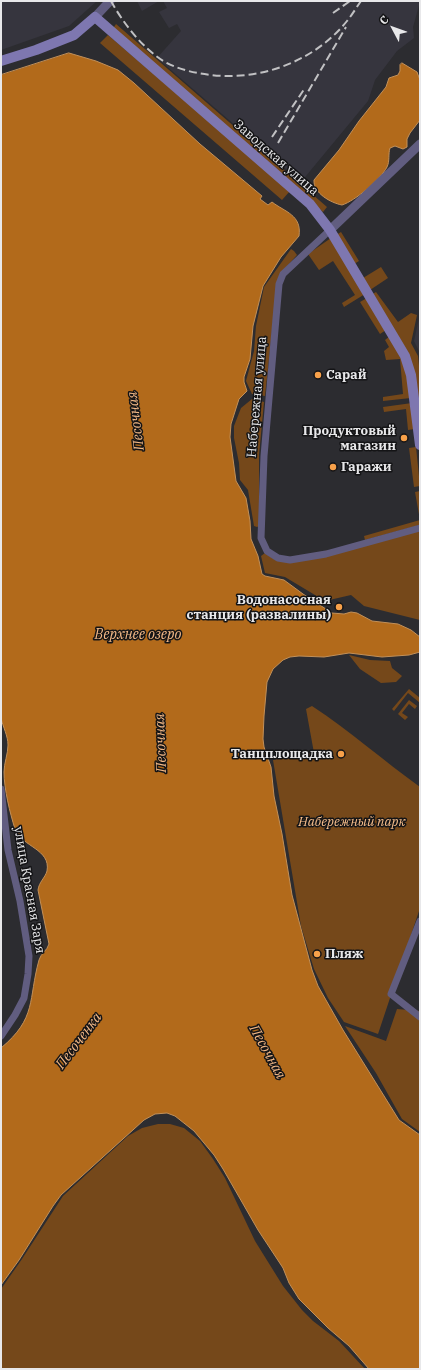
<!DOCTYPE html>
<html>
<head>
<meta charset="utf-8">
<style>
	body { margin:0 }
	#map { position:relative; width:421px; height:1370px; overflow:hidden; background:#2c2c30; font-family:"IBM Plex Serif",serif }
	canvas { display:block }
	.frame { position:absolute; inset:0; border:2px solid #e8e8ea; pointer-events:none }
	.north { position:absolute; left:373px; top:8px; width:40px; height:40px; -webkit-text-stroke:3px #141416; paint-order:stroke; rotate:311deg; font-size:11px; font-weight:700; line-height:16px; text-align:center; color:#e8e8ea }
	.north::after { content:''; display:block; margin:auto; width:14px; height:18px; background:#e8e8ea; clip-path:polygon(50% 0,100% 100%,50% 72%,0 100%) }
</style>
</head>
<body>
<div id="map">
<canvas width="421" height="1370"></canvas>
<div class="frame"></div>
<div class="north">С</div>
</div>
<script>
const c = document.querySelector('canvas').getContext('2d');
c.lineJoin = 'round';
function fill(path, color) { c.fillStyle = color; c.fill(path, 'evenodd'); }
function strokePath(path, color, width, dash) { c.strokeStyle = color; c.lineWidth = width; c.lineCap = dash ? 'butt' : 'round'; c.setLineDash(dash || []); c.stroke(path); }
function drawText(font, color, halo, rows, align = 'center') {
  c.font = font + ' "IBM Plex Serif",serif'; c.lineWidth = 3; c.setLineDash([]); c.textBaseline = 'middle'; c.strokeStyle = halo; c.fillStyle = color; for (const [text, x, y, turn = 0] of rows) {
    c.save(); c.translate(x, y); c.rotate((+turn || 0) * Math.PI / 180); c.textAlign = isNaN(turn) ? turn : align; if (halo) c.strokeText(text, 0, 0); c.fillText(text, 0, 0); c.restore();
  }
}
fill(new Path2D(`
	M1,1H97L69,26L1,50Z
	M137,1H159L142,11Z
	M163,1H420V2L413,27L414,38L397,51L375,80L368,101L301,182L157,58L181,31L177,24L169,28L159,12L167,8Z
	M420,314V353L414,341Z`), '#36353e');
fill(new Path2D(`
	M116,24L327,207L323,212L112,30Z
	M108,35L290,191L282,200L100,43Z
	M341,232L359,261L354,264L336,235Z
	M331,238L365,294L344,307L342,303L355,295L333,261L319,270L308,254Z
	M291,249L294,251L297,255L281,273L277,284L265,396L252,394L246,381L254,351L256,326L264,287Z
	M381,267L388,278L370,290L363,278Z
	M376,292L398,322L411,313L417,315L411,343L418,356L420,375V397L417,398L414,374L371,295Z
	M367,298L386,330L380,334L360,302Z
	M390,336L403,357L411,398L383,401V397L403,394L400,359L386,360L384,351L389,347L385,340Z
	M252,399L264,402L259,455V526L257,527L254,526L248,490L240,480L239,463L234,438V426L241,408Z
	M412,403L415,429L408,430L406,409L384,412L383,407Z
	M416,447L420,486L414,487L409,448Z
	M420,491V525L365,540L364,536L420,520L415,492Z
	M420,531V620L364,606L351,595L325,601L285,577L265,573L261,556L265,553L277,561Z
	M349,655L370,660L390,661L392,668L402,676L396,682L381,683L360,669Z
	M409,689L420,698V703L408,693L394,711L392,709Z
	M409,700L417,706L415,709L409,704L402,713L408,717L405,720L398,714Z
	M312,706C350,731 384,761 420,787V908L378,1034L344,1022L328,998L314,969L301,926L273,760L314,753L306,709Z
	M397,1009L420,1011V1132L402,1119L376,1073L345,1026L386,1041Z
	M158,1124H170L184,1128L200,1141L213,1159L225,1178L255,1241L283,1286L302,1310L313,1321L339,1341L365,1369H1V1289L22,1259L63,1196L128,1136L142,1128Z`), '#75481a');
const water = new Path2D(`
	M69,53L96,61L118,70L134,83L200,144L262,196L260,199L268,205L272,202C285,212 302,215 299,236L281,257L263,286L253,326L250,359L244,377V382L247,391L239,399L231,424L230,437L236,481L246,498L250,521L251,539L258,556L262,574L265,576L284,580L303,594L332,613L344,614L351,612L357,613L372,621L398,624L411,630L420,637V652L409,655L382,657L349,653L324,657L299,656L290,657L283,660L273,669L267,682L264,716L263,739L264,747L271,767L274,796L282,834L292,895L312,970L318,986L343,1030L399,1120L420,1135V1369H369L349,1346L328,1328L299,1299L289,1283L283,1268L258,1230L223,1169L214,1155L194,1131L175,1116L167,1113L155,1114L144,1120L61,1195L53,1206L19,1260L1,1285V1048C37,1018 28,1000 39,960C41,953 47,951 49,944L38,890C39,882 45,878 47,871C51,849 22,847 15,829C10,813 4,789 4,772C4,763 8,754 8,745C8,736 3,727 1,718V75Z
	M402,63L417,72L420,80V120L410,133L407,139V147L403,149L395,146L390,148C388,154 390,161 387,167C381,179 355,201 342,205C331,203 313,193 314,180L339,150L359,121L386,87L389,78L398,75L400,71V65Z`);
fill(water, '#b26a1b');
strokePath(water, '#c29059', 1);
strokePath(new Path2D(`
	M330,230L283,274L279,284L264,456L261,538L267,551L278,558L290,560L326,554L420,528
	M1,789L8,850L20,901L29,956L28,974L24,998L15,1015L1,1036
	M420,921L391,994L420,1017`), '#615d80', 7);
strokePath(new Path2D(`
	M95,17L110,1
	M330,230L420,144`), '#615d80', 9);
strokePath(new Path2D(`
	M1,61L36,50L74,35L95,17L310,204L330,230L405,356L411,375L420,445`), '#7e77b0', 10);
strokePath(new Path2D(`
	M111,1C123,23 143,49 165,62C180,70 195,73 211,75C261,81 315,61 347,21C352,15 356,8 361,1
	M333,13L350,1
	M272,137L305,88
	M278,143L346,27`), '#c1c1c3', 2, [8, 4]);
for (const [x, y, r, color] of [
	[318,375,4,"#f8a14a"],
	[404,438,4,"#f8a14a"],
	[333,467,4,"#f8a14a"],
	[339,607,4,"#f8a14a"],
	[341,754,4,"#f8a14a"],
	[317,954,4,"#f8a14a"]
]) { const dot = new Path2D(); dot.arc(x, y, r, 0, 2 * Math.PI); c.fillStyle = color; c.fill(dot); strokePath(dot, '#141416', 1.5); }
drawText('13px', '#e8e8ea', '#141416', [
	["Заводская улица",276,158,41],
	["Набережная улица",257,397,-85],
	["улица Красная Заря",29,890,80]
]);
drawText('bold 13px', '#e8e8ea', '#141416', [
	["Сарай",326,375],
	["Продуктовый",396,431,"right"],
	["магазин",396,446,"right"],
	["Гаражи",341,467],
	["Водонасосная",331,600,"right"],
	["станция (развалины)",331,615,"right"],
	["Танцплощадка",333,754,"right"],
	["Пляж",325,954]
], 'left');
drawText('italic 13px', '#f8bf8c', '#141416', [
	["Набережный парк",352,822]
]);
drawText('italic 14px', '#f3b987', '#141416', [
	["Песочная",136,421,-97],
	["Верхнее озеро",138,635],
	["Песочная",161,743,-92],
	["Песоченка",79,1041,-53],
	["Песочная",267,1052,61]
]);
</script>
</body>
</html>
